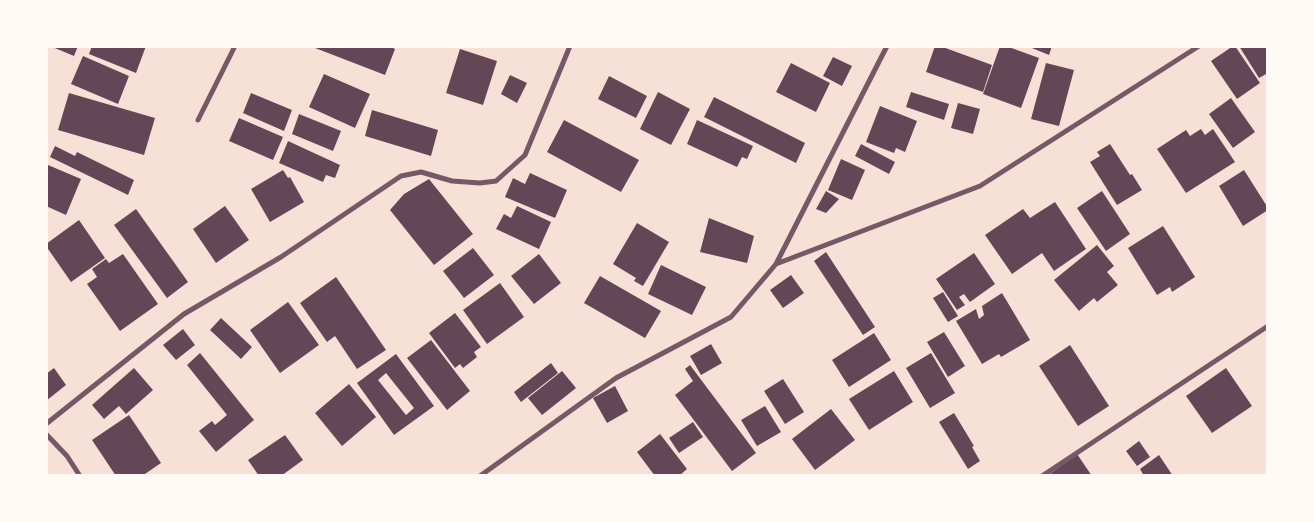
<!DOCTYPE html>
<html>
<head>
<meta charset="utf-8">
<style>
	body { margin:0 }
	#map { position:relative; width:1314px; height:522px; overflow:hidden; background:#f7e1d7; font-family:"Roboto Condensed",sans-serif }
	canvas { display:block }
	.frame { position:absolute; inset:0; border:48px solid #fffaf5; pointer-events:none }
</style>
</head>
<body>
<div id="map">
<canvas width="1314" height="522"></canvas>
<div class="frame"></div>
</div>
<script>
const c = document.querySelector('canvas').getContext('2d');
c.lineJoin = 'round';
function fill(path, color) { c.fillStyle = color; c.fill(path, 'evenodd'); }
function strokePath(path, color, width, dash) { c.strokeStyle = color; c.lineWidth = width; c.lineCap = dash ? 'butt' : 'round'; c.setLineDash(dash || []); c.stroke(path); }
fill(new Path2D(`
	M50,46H78L74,56Z
	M92,46H146L136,73L89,54Z
	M310,46H389L395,49L385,75Z
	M935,46H940L992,65L983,92L926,72Z
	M1000,46H1006L1039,58L1021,108L983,94Z
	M1027,46H1052L1049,55Z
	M1233,46H1235L1260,83L1237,99L1211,61Z
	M1239,46H1268V73L1259,78Z
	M460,49L497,61L483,105L446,93Z
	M83,56L129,76L118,104L71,84Z
	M833,57L852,66L842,86L823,76Z
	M791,63L830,83L816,112L776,92Z
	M1046,63L1074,70L1059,126L1031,119Z
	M324,74L370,94L355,128L309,107Z
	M510,75L527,83L517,103L501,94Z
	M609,76L647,96L636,118L598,99Z
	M658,92L690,109L671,145L640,129Z
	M911,92L949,104L944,120L906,107Z
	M69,93L155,118L144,155L58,130Z
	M251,93L292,110L284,131L243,113Z
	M714,97L805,143L796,163L704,117Z
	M1231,98L1255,132L1233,148L1209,114Z
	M958,103L980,109L973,134L951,128Z
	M880,106L917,121L905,152L896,148L894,153L866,142Z
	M372,110L438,130L431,156L365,136Z
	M299,114L341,131L333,151L292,134Z
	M239,118L283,137L273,160L229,141Z
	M564,120L639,160L621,192L547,152Z
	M697,120L753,146L747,159L742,157L737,167L687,144Z
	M1201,129L1205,135L1213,129L1235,162L1186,193L1157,149L1186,130L1190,136Z
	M288,141L340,165L335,178L326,175L323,182L279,163Z
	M861,144L895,162L889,174L855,156Z
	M1110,144L1130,175L1132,174L1142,190L1117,205L1090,162L1100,156L1097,152Z
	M55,146L75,156L77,152L134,180L128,195L50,157Z
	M841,159L865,170L852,200L828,190Z
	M48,165L81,179L66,215L46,206V168Z
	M283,170L288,178L290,177L304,202L270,222L251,189Z
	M1244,170L1268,208V210L1243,226L1219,186Z
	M530,173L567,190L555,218L505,197L513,178L525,184Z
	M429,179L473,234L434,265L390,210L404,194Z
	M826,191L839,199L826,213L816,209Z
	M1102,191L1130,234L1106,251L1077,208Z
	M1055,202L1086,249L1054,271L1042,253L1012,274L985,235L1023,209L1030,218Z
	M225,206L249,240L216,263L193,229Z
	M517,206L551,222L539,249L496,229L504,214L511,218Z
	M136,209L188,282L167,298L114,225Z
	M709,218L754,236L747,263L700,252Z
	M79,220L105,258L71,282L46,246V244Z
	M637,223L669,242L643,286L634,281L636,278L613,264Z
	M1163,226L1195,277L1172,292L1170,287L1157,295L1128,248Z
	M1097,245L1114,266L1107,272L1118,285L1097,302L1094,298L1079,311L1054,280Z
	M473,248L494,275L464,298L443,271Z
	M826,252L875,327L863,335L814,261Z
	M974,253L995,284L970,302L964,294L959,297L965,305L957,310L936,279Z
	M123,254L158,304L120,331L87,284L97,277L92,269L106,259L109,263Z
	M539,254L561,283L534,304L511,276Z
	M661,265L706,287L692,315L648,294Z
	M791,275L804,293L783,308L770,290Z
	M600,276L661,311L645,338L584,303Z
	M336,277L386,350L357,369L335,336L327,342L300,303Z
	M500,283L524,317L487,344L463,310Z
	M943,292L958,316L948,322L933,298Z
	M1002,293L1030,340L1001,357L999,354L982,364L956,321L976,309L979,319L984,315L982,306Z
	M288,302L319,345L280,373L250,330Z
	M455,313L481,347L474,352L477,357L463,368L460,364L455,368L429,333Z
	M221,318L252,347L241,359L210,330Z
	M183,329L195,345L176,360L163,345Z
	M944,332L965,366L948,377L927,342Z
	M874,333L891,360L849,387L832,360Z
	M431,340L470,391L447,410L407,358Z
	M711,344L722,363L701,375L690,356Z
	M1070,345L1109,406L1078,426L1039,366Z
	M200,353L254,420L216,452L199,431L212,421L215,425L227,415L187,365Z
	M931,353L955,393L930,408L906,368Z
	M396,354L434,406L394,435L357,383ZM386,373L414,408L406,415L378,380Z
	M551,363L558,373L521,402L514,392Z
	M690,365L756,453L732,471L675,395L693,381L685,369Z
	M54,368L66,385L46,401V374Z
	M134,368L153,390L126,414L119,406L104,419L92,405Z
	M1226,368L1252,406L1212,433L1186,396Z
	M562,371L576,388L542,415L528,398Z
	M894,371L913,402L869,430L849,399Z
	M783,379L804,412L785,424L764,391Z
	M349,384L376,417L342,446L315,413Z
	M615,386L628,411L607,423L593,398Z
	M765,406L781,432L757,446L741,420Z
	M831,409L855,440L815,470L792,439Z
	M954,413L974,446L972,447L980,461L968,469L939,422Z
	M129,415L161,463L142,476H116L92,440Z
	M693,422L703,437L679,453L669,438Z
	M660,434L687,469L679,476H655L637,452Z
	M285,435L303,460L281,476H259L248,460Z
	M1139,441L1150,457L1137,466L1126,451Z
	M1077,454L1092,476H1047Z
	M1159,455L1173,476H1144L1140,469Z`), '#644757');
strokePath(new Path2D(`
	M198,120L235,46
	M776,264L980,186L1199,46
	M46,424L184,314L281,257L401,176L421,172L452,181L480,183L496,181L525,155L570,46
	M46,434L67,456L80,476
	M480,476L616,378L731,317L776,264L887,46
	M1042,476L1268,326`), '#755966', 5);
</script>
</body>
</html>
